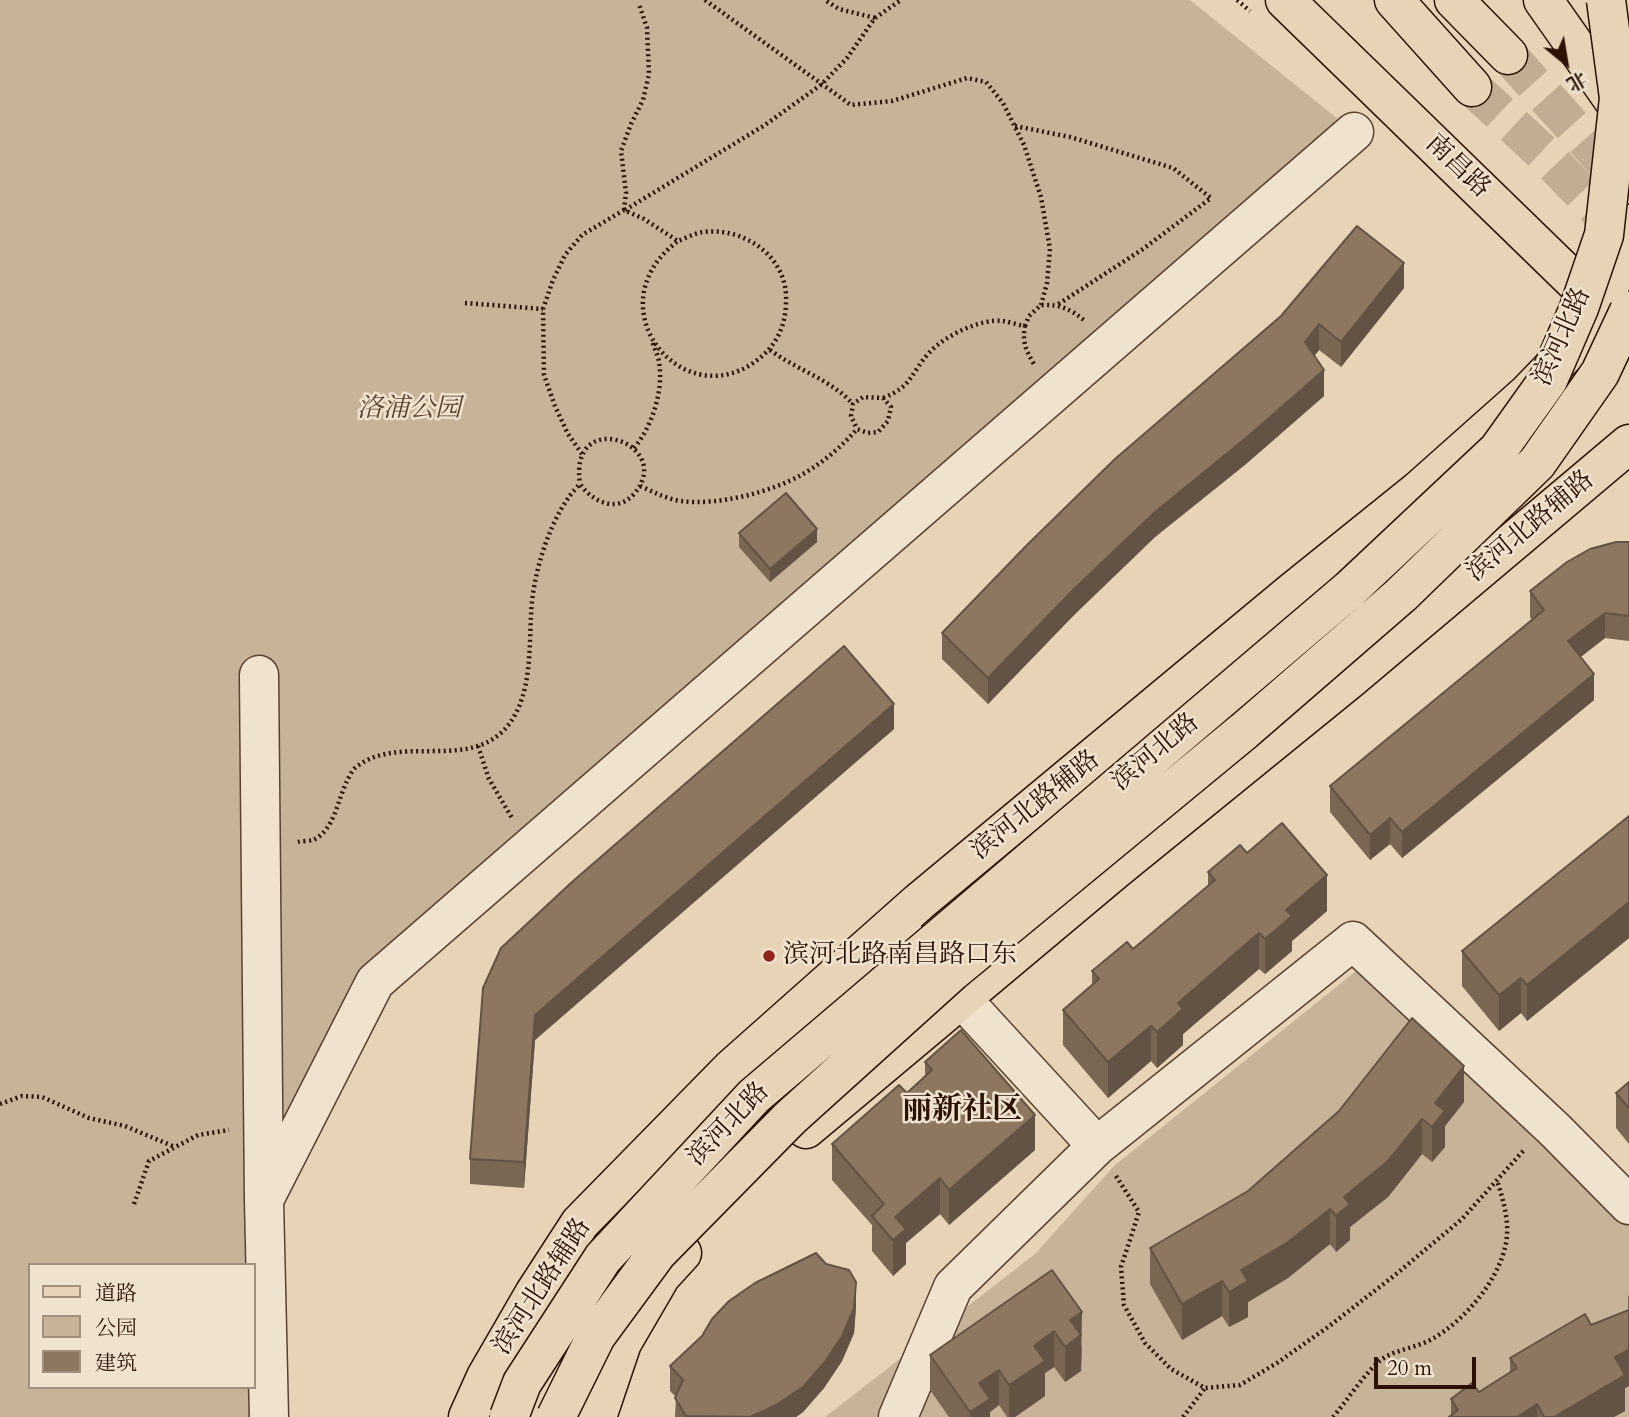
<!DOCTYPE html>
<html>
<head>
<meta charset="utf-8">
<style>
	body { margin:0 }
	#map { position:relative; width:1629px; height:1417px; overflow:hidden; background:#e7d4b6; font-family:Cardo,"Noto Serif SC",serif }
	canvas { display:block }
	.legend { position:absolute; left:28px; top:1263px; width:228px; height:126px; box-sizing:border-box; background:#efe3d0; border:2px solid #a18f7f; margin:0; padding:9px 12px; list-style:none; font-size:21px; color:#2b1205 }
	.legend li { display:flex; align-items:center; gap:14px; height:35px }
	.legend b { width:35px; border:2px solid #a18f7f }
	.north { position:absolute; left:1531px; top:28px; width:70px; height:70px; -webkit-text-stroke:5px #efe3d0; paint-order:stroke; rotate:150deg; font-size:19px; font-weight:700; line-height:28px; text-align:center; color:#2b1205 }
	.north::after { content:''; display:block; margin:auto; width:24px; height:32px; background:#2b1205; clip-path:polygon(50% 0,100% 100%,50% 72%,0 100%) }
	.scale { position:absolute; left:1374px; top:1357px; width:102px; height:32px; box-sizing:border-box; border:4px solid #2b1205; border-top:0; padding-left:9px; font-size:21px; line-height:24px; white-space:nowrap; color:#2b1205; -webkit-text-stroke:5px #efe3d0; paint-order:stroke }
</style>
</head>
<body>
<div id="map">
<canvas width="1629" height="1417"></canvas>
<ul class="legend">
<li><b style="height:9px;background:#e7d4b6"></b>道路</li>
<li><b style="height:19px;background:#c7b398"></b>公园</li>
<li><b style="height:19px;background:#8d7761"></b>建筑</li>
</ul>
<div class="north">北</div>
<div class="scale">20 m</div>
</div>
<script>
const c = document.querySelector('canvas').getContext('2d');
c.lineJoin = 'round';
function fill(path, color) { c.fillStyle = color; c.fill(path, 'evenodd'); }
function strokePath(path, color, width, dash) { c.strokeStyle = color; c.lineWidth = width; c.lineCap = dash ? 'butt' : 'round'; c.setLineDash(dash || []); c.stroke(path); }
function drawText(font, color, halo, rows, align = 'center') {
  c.font = font + ' Cardo,"Noto Serif SC",serif'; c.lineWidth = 5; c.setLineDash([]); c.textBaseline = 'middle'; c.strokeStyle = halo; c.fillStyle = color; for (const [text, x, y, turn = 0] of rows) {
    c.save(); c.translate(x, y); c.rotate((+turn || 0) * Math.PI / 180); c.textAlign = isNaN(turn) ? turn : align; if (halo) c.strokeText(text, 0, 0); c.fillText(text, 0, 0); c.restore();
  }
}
fill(new Path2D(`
	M0,0H1190L1354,132L375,982L264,1200L269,1417H0ZM30,1265H254V1387H30Z
	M1361,967L1612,1215L1629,1225V1417H825L1035,1254L1114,1166Z`), '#c7b398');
strokePath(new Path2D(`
	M1508,55L1629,189
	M1472,87L1544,154L1625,238`), '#c1ad93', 38, [38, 19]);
const minor = new Path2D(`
	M259,675L264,1200L269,1417
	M894,925L1097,1146
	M264,1200L375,982L1354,132
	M898,1417L953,1287L1097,1146L1353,941L1555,1130L1629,1205`);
const major = new Path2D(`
	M1285,0L1607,313
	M1543,0L1626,118
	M806,1129L1115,870L1350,679L1629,444
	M468,1417L486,1377L534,1294L580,1223L731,1069L919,902L1291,593L1419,490L1528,393L1584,335L1603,309L1629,224
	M597,1417L622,1343L661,1276L682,1253`);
const highway = new Path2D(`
	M1394,0L1472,87
	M1454,0L1508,55`);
strokePath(minor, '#5a4231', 41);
strokePath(major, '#2b1205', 41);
strokePath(highway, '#2b1205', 41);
strokePath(new Path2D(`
	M705,0L851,105L892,101L967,78L986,82L1003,103L1024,145L1041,197L1050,249L1047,283L1041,305
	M1237,0L1250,11
	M875,18L901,0
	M1015,126L1070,137L1173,168L1211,198L1143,249L1057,305
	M624,210L626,193L621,151L631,124L643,100L649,74L647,28L639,4
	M625,210L765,125L822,84L847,58L875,18L839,9L825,0
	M465,303L543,309
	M1025,326L1029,316L1041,305C1059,304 1071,309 1085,321
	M770,350C797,370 830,379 853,404
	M883,398C913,386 909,375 929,353C944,336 981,318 1003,321C1010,322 1018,325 1025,326C1022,342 1026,351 1034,364
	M634,448C652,427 664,390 659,362C658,355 654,348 652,341
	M582,454L568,434L555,406L544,375L543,309L553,280L565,255L582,235L624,210L644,219L678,241C686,238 695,233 703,232C742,227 784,254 786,295C787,320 780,341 761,357C686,421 590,307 678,241
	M640,486C654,492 666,499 681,501C717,506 772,492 803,474C824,462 842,446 857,429L868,433L878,432L888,421L891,407L883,398L863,397L853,404L851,416L857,429
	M478,746L489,779L512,818
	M298,842C302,841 309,841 313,840C334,831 338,799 347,781C349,777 352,771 355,768C396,734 463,769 502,732C532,703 529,653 531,616C532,575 551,512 580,484C592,501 616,514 634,494C677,444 568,405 580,484
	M0,1104L22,1096L42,1097L89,1118L125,1126L175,1147
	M1116,1176L1139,1212L1121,1267L1124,1305L1145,1343L1171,1369L1205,1388L1240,1385L1277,1363L1328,1327L1395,1275L1462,1219L1524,1150
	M134,1204L149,1161L198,1135L229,1130
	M1183,1417L1205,1388
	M1333,1417C1346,1402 1367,1370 1382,1359C1397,1349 1416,1348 1432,1339C1464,1321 1499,1281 1506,1243C1510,1222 1503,1200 1497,1180`), '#2b1205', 4.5, [2, 3.5]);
strokePath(minor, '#efe3d0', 38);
strokePath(major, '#e7d4b6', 38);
strokePath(highway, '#e7d4b6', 38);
const majorBridge = new Path2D(`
	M509,1417L522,1383L603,1258L754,1096L1350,589L1498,450L1548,380L1579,308L1604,235L1619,98L1606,0
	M556,1417L596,1336L657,1253L790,1118L953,971L1244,731L1401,595L1537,463L1600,373L1629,311`);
strokePath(majorBridge, '#2b1205', 41, []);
strokePath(majorBridge, '#e7d4b6', 38);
fill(new Path2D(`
	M1404,288L1341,367L1319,350L1314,356L1324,396L1246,464L1155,537L1074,615L988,704L942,659V633L1281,316Z
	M739,533L817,542L770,582L739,547Z
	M1629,542V641L1605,638L1580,657L1594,700L1402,858L1390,844L1370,860L1330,812V786L1532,620L1530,617V591Z
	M894,729L535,1040L524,1188L470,1184V1159L483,988Z
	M1629,816V938L1527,1021L1521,1013L1499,1031L1462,986V951Z
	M1247,853L1327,911L1292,941V951L1265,974L1259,969L1183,1034V1045L1157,1068L1151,1061L1108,1098L1063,1045V1010L1092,985V971L1133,949L1208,886V872Z
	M925,1062L1035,1150L949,1225L940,1214L906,1243V1264L893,1276L872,1251V1225L832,1180V1144L907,1093L925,1076Z
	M1629,1082V1144L1616,1128V1093Z
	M1464,1102L1445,1126V1147L1432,1162L1422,1154L1388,1197L1350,1227V1240L1336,1252L1330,1244L1288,1278L1248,1302V1317L1229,1327L1222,1316L1182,1340L1150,1284V1248L1248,1191Z
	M1052,1270L1082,1348L1081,1371L1065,1382L1054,1367L1045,1373V1396L1015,1417H1007L999,1405L990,1412V1417H949L930,1390V1355Z
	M1629,1295V1386L1625,1388V1411L1614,1417H1449L1451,1415V1399L1479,1392L1510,1373V1358L1628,1310V1296Z
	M856,1307L854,1333L842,1361L824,1388L803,1412L796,1417H675L676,1397L670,1391V1366Z`), '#796653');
fill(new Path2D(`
	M1404,263V288L1341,367V342Z
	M1319,324V350L1305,368V342Z
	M1324,370V396L1246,464L1155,537L1074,615L988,704V678L1074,589L1155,512Z
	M817,529V542L770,582V569Z
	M1605,613V638L1568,667V641Z
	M1594,674V700L1402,858V832Z
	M894,704V729L535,1040L524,1188V1162L535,1015Z
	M1390,818V844L1370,860V835Z
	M1327,875V911L1292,941V951L1265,974V939L1286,910Z
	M1629,902V938L1527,1021V985Z
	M1259,933V969L1183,1034V1045L1157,1068V1032L1178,1003Z
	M1521,978V1013L1499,1031V995Z
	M1151,1026V1061L1108,1098V1062Z
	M1464,1066V1102L1445,1126V1147L1432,1162V1127L1435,1103Z
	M1035,1115V1150L949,1225V1190Z
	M1422,1119V1154L1388,1197L1350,1227V1240L1336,1252V1216L1344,1197Z
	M940,1178V1214L906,1243V1264L893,1276V1240L895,1217Z
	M1330,1209V1244L1288,1278L1248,1302V1317L1229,1327V1292L1241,1270Z
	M1222,1281V1316L1182,1340V1304Z
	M856,1282V1307L854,1333L842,1361L824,1388L803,1412L796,1417H750Z
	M1082,1312L1081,1371L1065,1382V1347L1070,1320Z
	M1054,1331V1367L1045,1373V1396L1015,1417H1009V1385L1034,1346Z
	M1629,1350V1386L1625,1388V1411L1614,1417H1554L1615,1357Z
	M999,1370V1405L990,1412V1417H970V1412L979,1383Z
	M1537,1404V1417H1517Z`), '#635344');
const building = new Path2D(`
	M1357,226L1404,263L1341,342L1319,324L1305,342L1324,370L1246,438L1155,512L1074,589L988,678L942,633L1027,545L1115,459L1281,316Z
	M786,493L817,529L770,569L739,533Z
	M1616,542H1629V616L1605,613L1568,641L1594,674L1402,832L1390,818L1370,835L1330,786L1544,610L1530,591L1567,562L1590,549Z
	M844,646L894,704L535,1015L524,1162L470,1159L483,988L501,948L572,882Z
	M1629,816V902L1527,985L1521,978L1499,995L1462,951Z
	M1282,823L1327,875L1286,910L1292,916L1265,939L1259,933L1178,1003L1183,1009L1157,1032L1151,1026L1108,1062L1063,1010L1099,979L1092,971L1127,942L1133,949L1215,880L1208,872L1240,845L1247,853Z
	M1412,1018L1464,1066L1435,1103L1445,1111L1432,1127L1422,1119L1388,1161L1344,1197L1350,1204L1336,1216L1330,1209L1288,1242L1241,1270L1248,1281L1229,1292L1222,1281L1182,1304L1150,1248L1248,1191L1339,1111Z
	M961,1030L1035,1115L949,1190L940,1178L895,1217L906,1229L893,1240L872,1216L884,1204L832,1144L899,1085L907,1093L932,1070L925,1062Z
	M1629,1082V1108L1616,1093Z
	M816,1253L826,1264L849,1270L856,1282L854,1308L842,1336L824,1363L803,1387L774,1406L750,1417L686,1416L675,1398L683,1380L670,1366L702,1336L712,1319L729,1301L755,1283Z
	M1052,1270L1082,1312L1070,1320L1081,1335L1065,1347L1054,1331L1034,1346L1045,1361L1009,1385L999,1370L979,1383L990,1399L970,1412L930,1355Z
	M1629,1310V1350L1615,1357L1625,1375L1554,1417H1544L1537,1404L1517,1417H1449L1458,1410L1451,1399L1472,1383L1479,1392L1517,1368L1510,1358L1585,1314L1591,1325Z`);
fill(building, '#8d7761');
strokePath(building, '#635344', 2);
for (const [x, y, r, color] of [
	[769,956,7,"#8f2418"]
]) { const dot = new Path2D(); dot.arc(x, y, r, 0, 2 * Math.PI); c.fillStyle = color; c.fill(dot); strokePath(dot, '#efe3d0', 2.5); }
drawText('26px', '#2b1205', '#efe3d0', [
	["南昌路",1457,167,44],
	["滨河北路",1563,337,-66],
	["滨河北路辅路",1531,527,-40],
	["滨河北路",1156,753,-40],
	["滨河北路辅路",1036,806,-39],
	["滨河北路",729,1125,-46],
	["滨河北路辅路",543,1287,-57]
]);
drawText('italic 26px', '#5a4231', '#efe3d0', [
	["洛浦公园",409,410]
]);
drawText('26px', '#2b1205', '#efe3d0', [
	["滨河北路南昌路口东",783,956]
], 'left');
drawText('bold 30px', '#2b1205', '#efe3d0', [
	["丽新社区",962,1111]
]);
</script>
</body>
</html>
